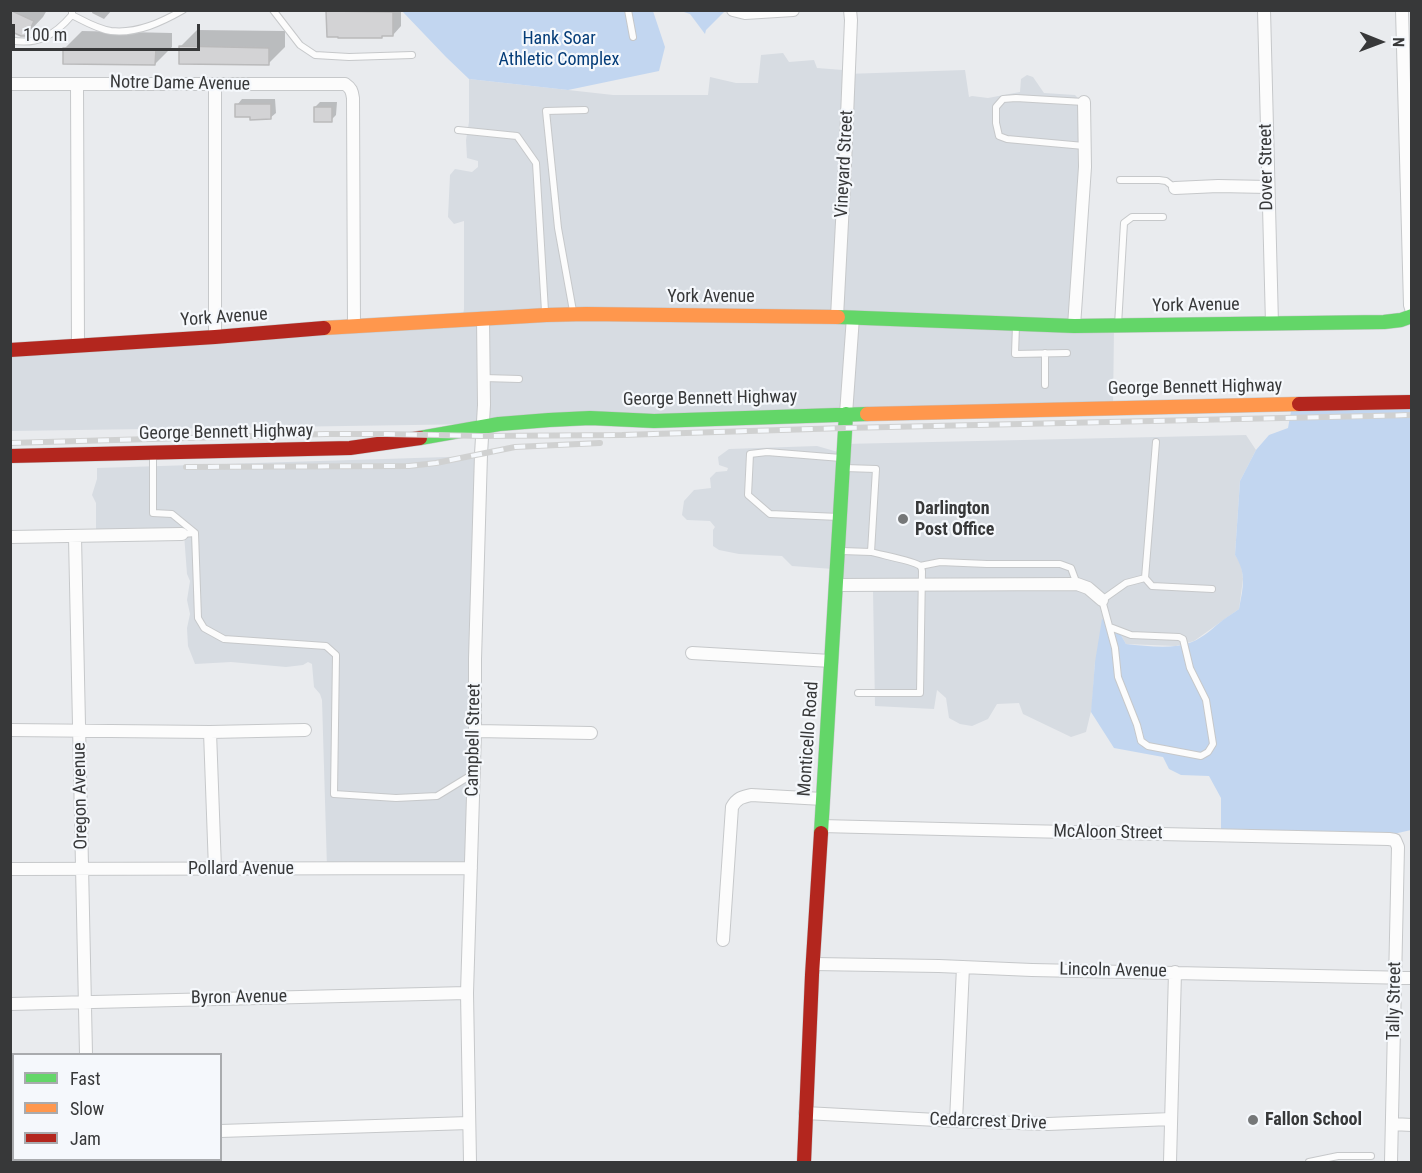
<!DOCTYPE html>
<html>
<head>
<meta charset="utf-8">
<style>
	body { margin:0 }
	#map { position:relative; width:1422px; height:1173px; overflow:hidden; background:#e9ebee; font-family:"Roboto Condensed",sans-serif }
	canvas { display:block }
	.frame { position:absolute; inset:0; border:12px solid #373839; pointer-events:none }
	.legend { position:absolute; left:12px; top:1053px; width:210px; height:108px; box-sizing:border-box; background:#f5f8fc; border:2px solid #a9abae; margin:0; padding:8px 10px; list-style:none; font-size:18px; color:#373839 }
	.legend li { display:flex; align-items:center; gap:12px; height:30px }
	.legend b { width:30px; border:2px solid #a9abae }
	.north { position:absolute; left:1350px; top:12px; width:60px; height:60px; -webkit-text-stroke:4px #f5f8fc; paint-order:stroke; rotate:91deg; font-size:16px; font-weight:700; line-height:24px; text-align:center; color:#373839 }
	.north::after { content:''; display:block; margin:auto; width:21px; height:27px; background:#373839; clip-path:polygon(50% 0,100% 100%,50% 72%,0 100%) }
	.scale { position:absolute; left:12px; top:24px; width:188px; height:27px; box-sizing:border-box; border:3px solid #373839; border-top:0; padding-left:8px; font-size:18px; line-height:21px; white-space:nowrap; color:#373839; -webkit-text-stroke:4px #f5f8fc; paint-order:stroke }
</style>
</head>
<body>
<div id="map">
<canvas width="1422" height="1173"></canvas>
<div class="frame"></div>
<ul class="legend">
<li><b style="height:8px;background:#63d668"></b>Fast</li>
<li><b style="height:8px;background:#ff974d"></b>Slow</li>
<li><b style="height:8px;background:#b3261e"></b>Jam</li>
</ul>
<div class="north">N</div>
<div class="scale">100 m</div>
</div>
<script>
const c = document.querySelector('canvas').getContext('2d');
c.lineJoin = 'round';
function fill(path, color) { c.fillStyle = color; c.fill(path, 'evenodd'); }
function strokePath(path, color, width, dash) { c.strokeStyle = color; c.lineWidth = width; c.lineCap = dash ? 'butt' : 'round'; c.setLineDash(dash || []); c.stroke(path); }
function drawText(font, color, halo, rows, align = 'center') {
  c.font = font + ' "Roboto Condensed",sans-serif'; c.lineWidth = 4.5; c.setLineDash([]); c.textBaseline = 'middle'; c.strokeStyle = halo; c.fillStyle = color; for (const [text, x, y, turn = 0] of rows) {
    c.save(); c.translate(x, y); c.rotate((+turn || 0) * Math.PI / 180); c.textAlign = isNaN(turn) ? turn : align; if (halo) c.strokeText(text, 0, 0); c.fillText(text, 0, 0); c.restore();
  }
}
fill(new Path2D(`
	M783,53L789,62L814,60L817,68L843,70L846,74L965,70L969,97L972,96L988,98L1020,92L1021,79L1027,75L1033,77L1044,93L1075,95L1082,102L1073,323L1114,327L1113,408L546,423L11,431V353L462,321L464,309V221L454,224L448,217L450,175L455,169L472,172L478,167V161L467,158L466,140L469,122V79L613,95H708L710,77L736,83H758L761,55Z
	M1246,435L1256,450L1240,481L1235,555L1241,564L1243,579L1239,609L1194,641L1176,646L1126,644L1117,628L1095,662L1092,707L1086,732L1071,737L1023,714L1019,703L997,704L988,719L972,726L960,724L949,718L946,698L937,690L934,709L875,706L873,590L834,588L833,569L792,566L782,556L739,554L719,550L713,546V530L715,527L710,521L687,520L682,515L684,501L694,490L711,488L710,478L716,472L727,471L728,468L719,465L718,457L729,449L817,446L838,452L843,444Z
	M479,456L469,661L468,872L327,868L322,700L320,694L314,687L312,664L308,662L303,665L286,667L231,662L195,664L188,646L187,628L190,614L187,600L190,581L187,574L184,534L96,535V503L92,495L97,479V468Z`), '#d7dce2');
fill(new Path2D(`
	M402,11H653L665,47L659,71L568,90L469,79L446,57Z
	M681,11H725L706,30L705,34L690,14Z
	M1411,402V830L1372,839L1221,837V798L1209,776L1181,775L1169,769L1163,757L1114,748L1091,712L1095,662L1102,619L1117,628L1126,644C1147,646 1172,650 1192,642C1204,637 1213,628 1223,620C1228,616 1234,613 1239,609C1243,588 1247,574 1235,555L1240,481L1256,450L1269,435L1288,428L1292,406Z`), '#c2d6f0');
fill(new Path2D(`
	M10,10H47L43,17L26,35Z
	M93,10H112L104,19L92,13Z
	M329,10H401V26L393,35L328,12Z
	M197,30L285,31V47L268,64L180,47Z
	M82,31L172,33V47L155,64L65,48Z
	M242,99H275L276,113L270,118L251,115L237,105Z
	M320,102H337L336,115L331,120L315,107Z`), '#0003');
const building = new Path2D(`
	M10,10L34,21L27,36H21L10,31Z
	M326,11L393,12V36H382V38H338V37H327Z
	M179,46L269,48V65L179,64Z
	M63,48L156,49L155,65L63,64Z
	M235,104H271V119L250,120V117H235Z
	M314,107H332V122H314Z`);
fill(building, '#d3d3d5');
strokePath(building, '#bababb', 1.5);
const lane = new Path2D(`
	M273,10L300,45L315,55L349,57L412,55
	M628,10L633,37
	M72,15C84,21 97,29 111,31C137,34 162,22 183,10
	M10,40C37,46 55,35 72,15V11
	M1084,102L1016,98L1003,99L996,107V123L999,136L1007,139L1084,146
	M458,130L517,136L536,163L545,311
	M1120,180H1159L1166,181L1175,188
	M573,311L558,228L546,111L585,110
	M1016,325L1015,354L1067,353
	M1118,325L1124,223L1132,217H1163
	M1045,353V385
	M484,378L519,379
	M153,455V513L172,514L194,532
	M839,517L770,514L748,495L750,454L767,452L841,458
	M182,534L195,533L198,618L204,628L224,639L326,646L336,655L334,794L396,798L437,796L473,774
	M842,551L871,552L876,469L845,468
	M920,566L940,562L987,564H1060L1071,568L1077,584
	M1145,578L1152,586L1212,589
	M1110,627L1131,635L1179,637L1183,639L1190,668L1206,700L1213,744L1208,752L1201,756L1148,746L1141,741L1137,725L1118,677L1115,648L1102,600L1126,583L1145,578L1156,442
	M858,693H920L922,571C922,569 921,567 920,566C915,561 881,555 871,552
	M1309,1162L1338,1156H1371`);
const street = new Path2D(`
	M733,10L745,13L793,10
	M1264,10L1272,324
	M1402,10L1410,305L1412,311
	M10,84H345C351,88 352,91 353,98L354,326
	M77,84L78,346
	M215,85V337
	M1175,188L1218,186L1268,187
	M837,317L845,165L851,20L850,10
	M1074,326L1085,167L1084,102
	M846,414L853,317
	M10,537L182,534
	M75,537L86,1054
	M836,585L1077,584L1088,588L1102,600
	M692,653L831,661
	M10,730L210,732L305,730
	M475,731L591,733
	M210,732L215,869
	M821,826L1023,831L1389,839L1395,840L1398,847L1391,1162
	M10,869L471,868
	M723,940L732,807C737,798 742,797 751,795L823,799
	M814,964L939,966L1032,970L1412,978
	M10,1004L467,993
	M805,1113L956,1121L1048,1124L1171,1119
	M956,1121L963,967
	M1392,1124L1412,1125
	M220,1131L469,1123
	M10,1136H14
	M89,1160V1162
	M470,1162L467,993L475,731V659L481,454L484,405L483,318
	M1170,1162L1175,972`);
const fast = new Path2D(`
	M838,317L1074,326L1384,322L1401,320L1412,316
	M420,438L499,424L549,420L590,418L654,421L867,414
	M821,833L846,414`);
const slow = new Path2D(`
	M324,328L546,315L586,314L838,317
	M867,414L1299,404`);
const jam = new Path2D(`
	M10,350L215,337L324,328
	M1299,404L1412,402
	M10,456L350,448L420,438
	M804,1162L812,975L821,833`);
strokePath(lane, '#c6c8ca', 8);
strokePath(street, '#c6c8ca', 14);
strokePath(fast, '#c6c8ca', 15);
strokePath(slow, '#c6c8ca', 15);
strokePath(jam, '#c6c8ca', 15);
strokePath(lane, '#fcfcfc', 6);
strokePath(street, '#fcfcfc', 12);
strokePath(fast, '#63d668', 14);
strokePath(slow, '#ff974d', 14);
strokePath(jam, '#b3261e', 14);
const rail = new Path2D(`
	M10,443L326,434H387L482,436L622,435L845,428L1412,415
	M186,467L409,466L436,463L515,447L600,443`);
strokePath(rail, '#d0d1d1', 6);
strokePath(rail, '#f5f8fc', 4, [11]);
for (const [x, y, r, color] of [
	[903,519,6,"#757778"],
	[1253,1120,6,"#757778"]
]) { const dot = new Path2D(); dot.arc(x, y, r, 0, 2 * Math.PI); c.fillStyle = color; c.fill(dot); strokePath(dot, '#f5f8fc', 2); }
drawText('18px', '#043c78', '#f5f8fc', [
	["Hank Soar",559,39],
	["Athletic Complex",559,60]
]);
drawText('18px', '#373839', '#f5f8fc', [
	["Notre Dame Avenue",180,84,1],
	["Vineyard Street",845,164,-87],
	["Dover Street",1267,167,-91],
	["York Avenue",711,297],
	["York Avenue",1196,306,-1],
	["York Avenue",224,318,-4],
	["George Bennett Highway",1195,388,-1],
	["George Bennett Highway",710,399,-1],
	["George Bennett Highway",226,433,-1],
	["Monticello Road",809,739,-86],
	["Campbell Street",474,740,-89],
	["Oregon Avenue",81,796,-91],
	["McAloon Street",1108,833,1],
	["Pollard Avenue",241,869],
	["Lincoln Avenue",1113,971,1],
	["Byron Avenue",239,998,-1],
	["Tally Street",1395,1001,-89],
	["Cedarcrest Drive",988,1122,2]
]);
drawText('bold 18px', '#373839', '#f5f8fc', [
	["Darlington",915,509],
	["Post Office",915,530],
	["Fallon School",1265,1120]
], 'left');
</script>
</body>
</html>
